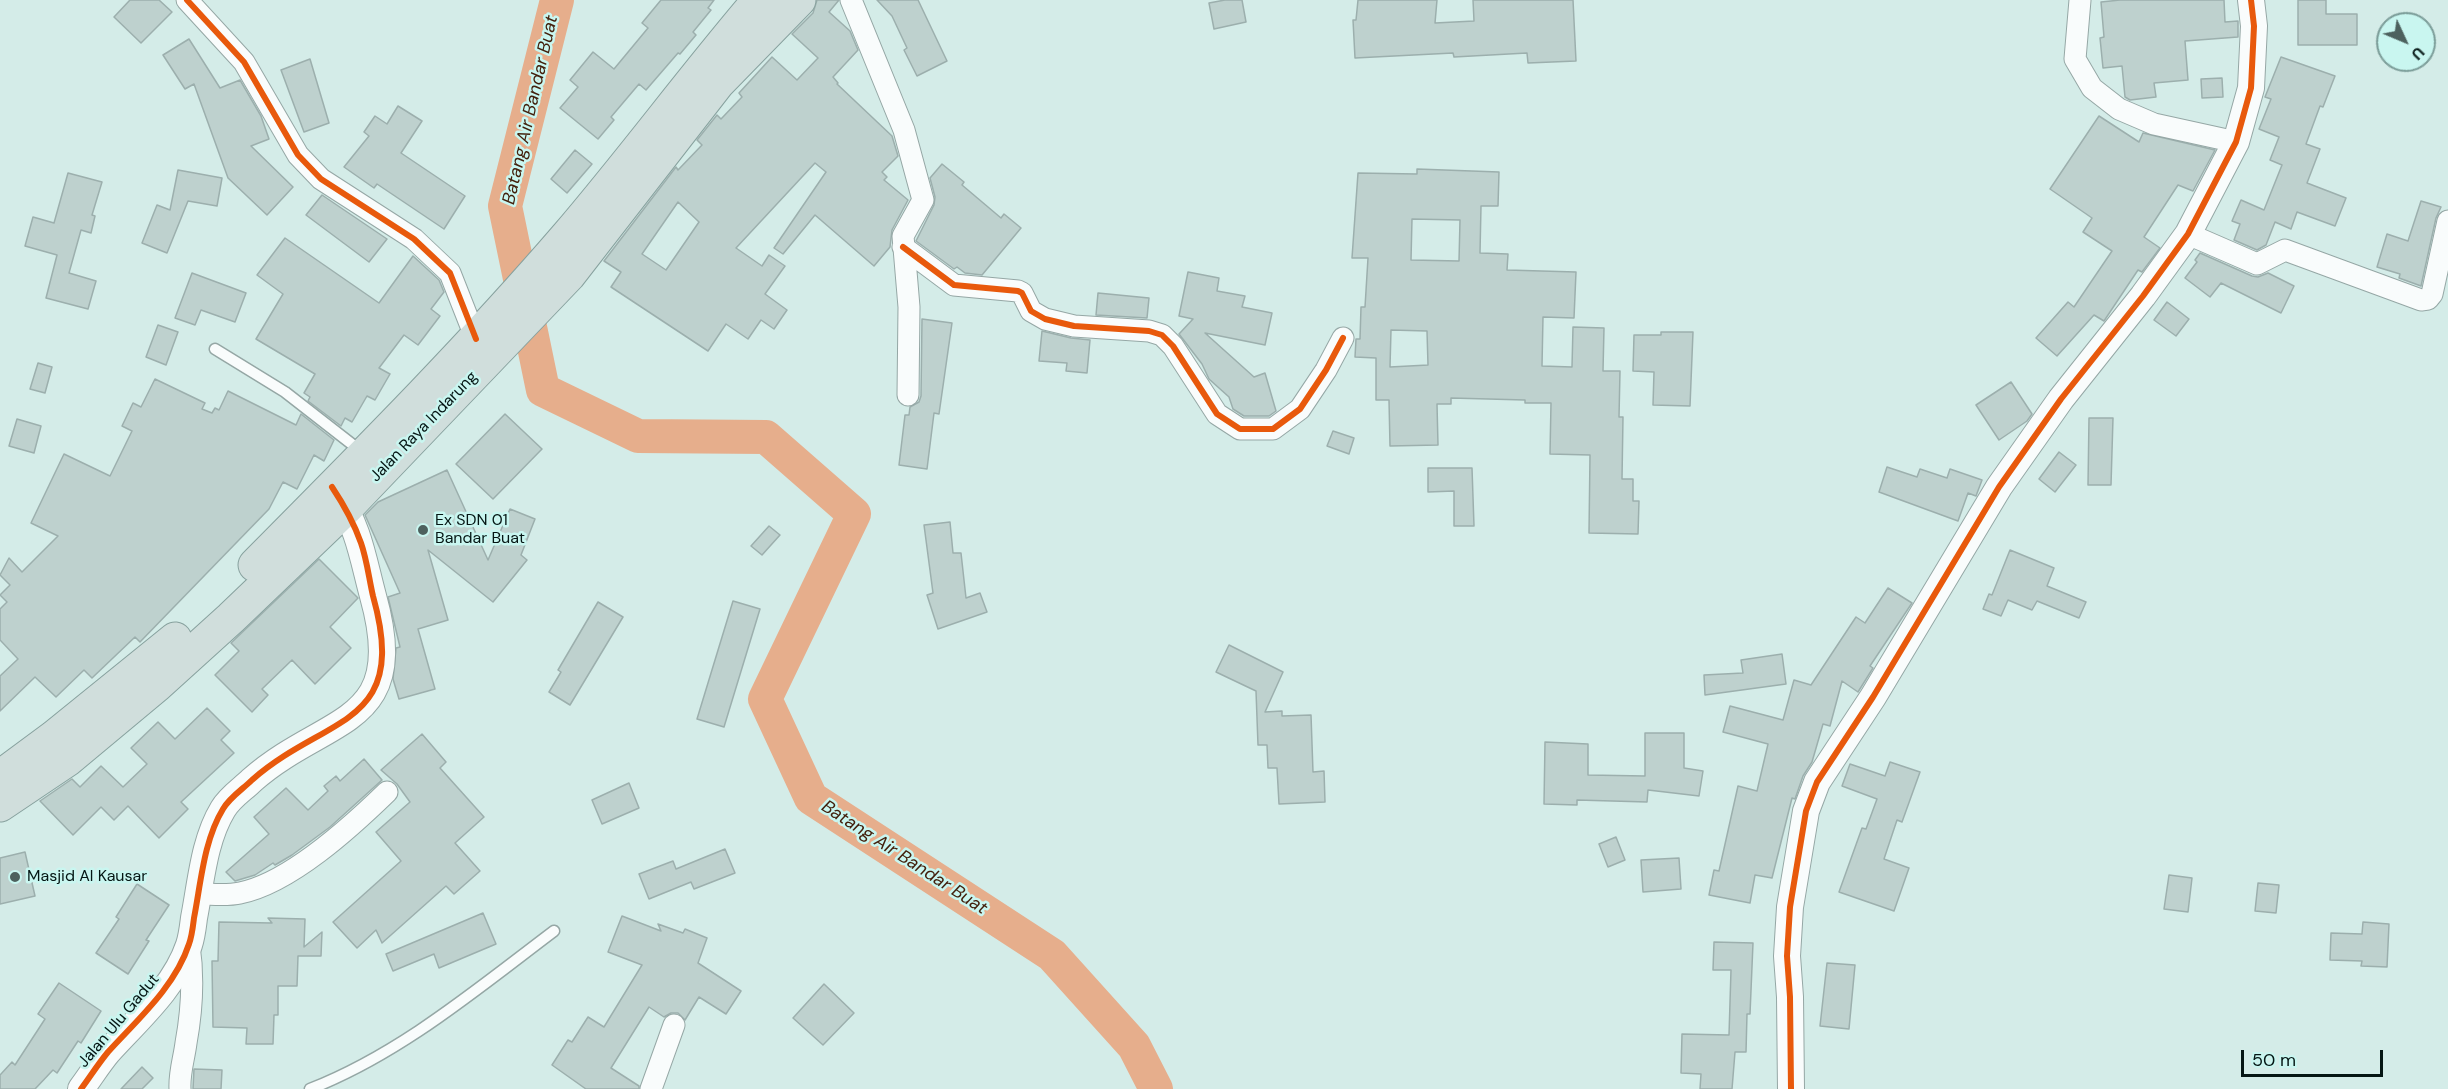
<!DOCTYPE html>
<html>
<head>
<meta charset="utf-8">
<style>
	body { margin:0 }
	#map { position:relative; width:2448px; height:1089px; overflow:hidden; background:#d4ece8; font-family:"DM Sans",sans-serif }
	canvas { display:block }
	.north { position:absolute; left:2376px; top:12px; width:60px; height:60px; box-sizing:border-box; background:#c9f6f0; border:2px solid #7b9c98; border-radius:50%; rotate:134deg; font-size:16px; font-weight:700; line-height:24px; text-align:center; color:#051614 }
	.north::after { content:''; display:block; margin:auto; width:21px; height:27px; background:#4d615e; clip-path:polygon(50% 0,100% 100%,50% 72%,0 100%) }
	.scale { position:absolute; left:2241px; top:1050px; width:142px; height:27px; box-sizing:border-box; border:3px solid #051614; border-top:0; padding-left:8px; font-size:18px; line-height:21px; white-space:nowrap; color:#051614; -webkit-text-stroke:4px #c9f6f0; paint-order:stroke }
</style>
</head>
<body>
<div id="map">
<canvas width="2448" height="1089"></canvas>
<div class="north">U</div>
<div class="scale">50 m</div>
</div>
<script>
const c = document.querySelector('canvas').getContext('2d');
c.lineJoin = 'round';
function strokePath(path, color, width, dash) { c.strokeStyle = color; c.lineWidth = width; c.lineCap = dash ? 'butt' : 'round'; c.setLineDash(dash || []); c.stroke(path); }
function fill(path, color) { c.fillStyle = color; c.fill(path, 'evenodd'); }
function drawText(font, color, halo, rows, align = 'center') {
  c.font = font + ' "DM Sans",sans-serif'; c.lineWidth = 5; c.setLineDash([]); c.textBaseline = 'middle'; c.strokeStyle = halo; c.fillStyle = color; for (const [text, x, y, turn = 0] of rows) {
    c.save(); c.translate(x, y); c.rotate((+turn || 0) * Math.PI / 180); c.textAlign = isNaN(turn) ? turn : align; if (halo) c.strokeText(text, 0, 0); c.fillText(text, 0, 0); c.restore();
  }
}
strokePath(new Path2D(`
	M557,0L505,206L543,390L638,436L766,437L854,514L765,699L811,798L1052,955L1134,1046L1156,1089`), '#e6ae8c', 34);
const building = new Path2D(`
	M130,0H159L172,12L141,43L114,17Z
	M661,0H714L708,8L711,10L693,32L696,35L680,54L678,53L646,90L639,84L611,117L614,120L598,139L560,108L578,87L570,80L593,52L614,69L648,28L642,23Z
	M817,0H839L829,12L850,31L858,50L833,77L838,83L837,84L892,136L898,156L882,172L887,177L884,180L908,200L892,230L890,247L874,266L815,215L783,254L774,248L826,172L815,163L736,248L762,266L769,255L785,266L765,294L787,310L774,329L761,320L748,339L726,324L708,351L611,287L621,272L604,261L676,167L678,170L702,145L697,140L717,115L721,119L742,97L739,93L772,57L797,80L818,58L792,34L813,13ZM678,202L699,222L666,270L642,254Z
	M877,0H918L947,61L917,76L904,50L907,48L892,16Z
	M1225,0H1242L1246,22L1214,29L1209,3Z
	M1358,0H1437L1435,23L1474,21L1473,0H1573L1576,61L1528,63L1527,53L1454,57L1453,53L1355,58L1353,20H1356Z
	M2120,0H2224L2225,22L2238,21V37L2185,41L2188,80L2154,83L2156,97L2130,100L2125,97L2122,66L2103,68L2100,38L2104,37L2101,2Z
	M2298,0H2326V14H2357V45H2298Z
	M189,39L220,88L240,80L261,116L269,139L251,146L293,187L267,215L228,178L194,84L185,89L163,55Z
	M2281,57L2335,76L2323,107L2320,106L2306,144L2320,149L2307,183L2346,198L2335,226L2297,212L2291,229L2275,222L2266,245L2257,250L2234,240L2240,224L2232,221L2241,200L2264,210L2282,165L2270,160L2279,137L2259,129L2271,99L2265,97Z
	M310,59L329,123L304,132L281,70Z
	M2222,78L2223,97L2202,98L2201,79Z
	M398,106L422,121L401,153L465,196L444,229L377,184L374,188L344,167L369,136L364,132L375,116L387,124Z
	M2099,116L2139,142L2143,133L2215,150L2193,191L2178,185L2144,237L2160,248L2142,272L2138,270L2104,321L2094,315L2057,356L2036,338L2068,302L2074,307L2112,251L2083,232L2092,218L2050,189Z
	M575,150L592,164L567,193L551,179Z
	M942,164L964,182L962,185L1001,218L1004,214L1021,228L982,275L965,273L957,267L954,269L916,241L934,205L935,197L930,178Z
	M1417,169L1499,172L1498,206H1481L1480,253L1508,254L1507,270L1576,272L1574,318L1543,317L1542,366L1572,367L1573,327L1604,328L1603,371H1620L1619,417H1623L1622,479H1633V501H1639L1638,534L1589,533L1590,455L1550,454L1551,403H1525V400L1451,398V404H1437L1438,445L1390,446L1389,400H1376V358L1355,357L1356,339H1360L1361,307H1365L1368,258H1352L1358,173L1417,174ZM1412,219L1460,220L1459,261L1411,260ZM1391,330L1427,331L1428,365L1390,367Z
	M178,170L222,178L217,206L188,201L167,253L142,243L157,205L170,210Z
	M68,173L102,182L92,215L95,216L91,233L81,230L69,273L96,281L88,309L46,298L57,255L25,246L33,217L54,223Z
	M322,195L387,239L369,262L306,215Z
	M2421,201L2441,207L2436,218L2421,286L2399,278L2400,274L2377,267L2387,234L2408,241Z
	M285,238L379,303L413,256L439,280L444,292L431,309L440,316L418,345L404,335L379,368L390,374L375,400L367,396L352,422L345,418L341,426L308,401L310,397L304,393L315,374L256,339L283,294L257,275Z
	M2200,253L2252,276L2258,277L2268,273L2294,286L2281,313L2221,283L2210,297L2185,278L2197,262L2195,260Z
	M1188,272L1219,278L1217,291L1245,296L1242,307L1272,313L1265,345L1205,333L1254,377L1265,373L1276,411L1269,416H1244L1233,409L1229,397L1209,379L1202,364L1179,334L1193,319L1179,316Z
	M192,273L246,293L235,322L201,310L195,325L175,318Z
	M1098,293L1149,298L1147,318L1096,315Z
	M2167,302L2189,319L2176,336L2154,320Z
	M922,319L952,323L939,414L934,413L927,469L899,465L905,415H909L910,407L919,402L921,396Z
	M158,325L178,332L166,365L146,357Z
	M1042,331L1071,338L1090,340L1087,373L1066,371L1067,363L1039,361Z
	M1661,332H1693L1690,406L1653,405L1654,372L1633,371L1634,335H1661Z
	M38,363L52,367L45,393L30,389Z
	M155,379L205,403L202,409L212,413L215,408L219,410L228,391L296,425L301,414L334,440L324,461L314,455L297,489L283,482L269,509L140,642L135,637L92,678L84,670L56,697L35,677L0,711V676L18,659L0,640V609L7,602L0,595L10,585L0,575L9,558L22,572L58,536L31,523L64,454L110,476L132,431L122,426L133,403L141,407Z
	M2011,382L2032,414L2027,421L1999,440L1976,405Z
	M505,414L542,449L493,499L456,464Z
	M2089,418H2113L2111,485H2088Z
	M17,419L41,426L34,453L9,446Z
	M1333,431L1354,438L1349,454L1327,446Z
	M2059,452L2076,465L2055,492L2039,479Z
	M1887,467L1917,477L1920,469L1947,478L1950,469L1982,480L1976,496L1968,493L1958,521L1879,492Z
	M1428,468H1472L1474,526H1454V491L1428,492Z
	M447,470L488,560L510,509L535,519L521,555L527,560L493,602L428,550L448,620L418,629L435,689L399,699L393,679L396,648L400,647L388,597L400,593L365,515L378,502Z
	M950,522L953,553H961L966,598L980,593L987,612L938,629L927,595L933,593L924,525Z
	M769,526L780,535L762,555L751,546Z
	M2010,550L2054,568L2047,586L2086,602L2079,618L2037,601L2032,610L2008,600L2001,616L1983,609L1989,594L1992,595Z
	M319,559L358,598L330,627L351,648L315,684L292,660L262,689L268,695L252,712L215,675L239,651L231,643Z
	M1888,588L1912,603L1870,666L1873,668L1858,692L1842,681L1830,726L1823,724L1812,762L1803,776L1795,799L1792,798L1772,878L1755,875L1750,903L1709,895L1714,870L1719,871L1738,786L1757,791L1768,744L1723,732L1730,706L1783,720L1794,680L1811,685L1856,617L1865,623Z
	M733,601L760,609L724,727L697,719Z
	M598,602L623,617L570,705L549,692L561,672L558,670Z
	M1229,645L1283,672L1265,712L1282,711V716L1311,715L1313,772L1324,771L1325,802L1279,804L1277,768H1268L1267,745H1258L1256,691L1216,672Z
	M1782,654L1786,684L1705,695L1704,675L1743,673L1741,660Z
	M207,708L230,731L221,740L234,753L181,802L188,809L159,838L128,806L114,820L101,807L73,835L40,801L72,779L80,787L101,766L123,787L147,764L131,748L158,722L175,739Z
	M1645,733H1684V768L1703,771L1699,796L1648,790L1647,802L1577,800V805L1544,804L1545,742L1588,744V775L1645,776Z
	M422,734L446,762L440,768L484,817L455,843L480,871L454,894L446,886L382,943L376,930L357,948L333,922L401,861L376,832L410,802L397,784L381,770Z
	M364,759L382,780L330,827L292,855L275,865L273,863L255,875L235,881L226,872L269,834L254,817L286,788L308,810L328,791L324,786L336,776L340,781Z
	M1890,762L1920,772L1902,822L1897,820L1884,859L1909,868L1894,911L1839,892L1862,828L1866,829L1877,799L1842,786L1850,764L1885,776Z
	M629,783L639,808L602,824L592,800Z
	M1616,837L1625,860L1608,867L1599,844Z
	M725,849L735,873L694,889L691,882L649,899L639,874L673,861L676,869Z
	M25,852L35,896L0,904V858Z
	M1679,858L1681,889L1643,892L1641,860Z
	M2169,875L2192,878L2188,912L2164,909Z
	M2258,883L2279,885L2276,913L2255,911Z
	M137,884L169,905L146,940L149,941L128,974L96,953L119,919L116,917Z
	M483,913L496,944L439,968L434,954L393,971L386,954Z
	M622,916L661,931L658,924L683,933L685,929L707,938L698,963L741,991L726,1014L699,997L685,1020L678,1013H671L664,1017L649,1007L611,1068L639,1086V1089H586L552,1065L568,1040L572,1042L588,1017L604,1027L642,965L608,952Z
	M268,918L305,919L304,947L322,932L321,956H298L297,986H278V1015H274L273,1044H246L247,1028L213,1027L212,961H218L219,922L272,923Z
	M2363,922L2389,924L2387,967L2361,966L2362,961L2330,960L2331,933L2362,934Z
	M1714,942L1753,943L1750,1014H1747L1746,1052H1735L1732,1089H1700L1701,1074L1681,1073L1682,1034L1729,1035L1731,970H1713Z
	M1827,963L1855,965L1849,1029L1820,1026Z
	M59,983L101,1011L81,1043L78,1041L57,1073L53,1070L35,1089H0V1075L12,1062L15,1065L45,1019L38,1014Z
	M824,984L854,1013L823,1045L793,1018Z
	M142,1067L153,1078L142,1089H121Z
	M194,1069L222,1070L221,1089H193Z`);
fill(building, '#bed1ce');
strokePath(building, '#9cafad', 1.5);
const service = new Path2D(`
	M215,349L285,392L362,452
	M310,1089C400,1054 477,989 554,931`);
const minor = new Path2D(`
	M187,0L244,62L298,155L321,179L414,239L450,273L476,339
	M851,0L904,130L923,200L903,236L909,307L908,395
	M2080,0L2075,59L2092,88L2119,109L2154,124L2236,142
	M2188,234L2257,264L2285,250L2421,300L2428,299L2432,294L2448,221
	M903,247L954,285L1018,291L1022,293L1031,311L1045,319L1074,326L1149,331L1162,335L1173,346L1217,414L1240,429H1273L1300,409L1326,370L1343,338
	M199,894C212,894 227,896 240,893C290,883 351,827 387,792
	M180,1089C179,1073 184,1059 186,1043C192,1010 194,978 189,945
	M651,1089L674,1025`);
const tertiary = new Path2D(`
	M81,1089C90,1077 98,1064 108,1052C137,1020 175,987 189,945C192,936 193,926 194,918C201,882 204,840 223,809C230,797 243,789 252,780C327,714 410,728 373,596C363,559 359,528 337,495
	M1791,1089L1790,997L1787,956L1790,907L1806,811L1817,782L1873,697L1999,487L2061,399L2143,296L2188,234L2236,142L2251,88L2254,26L2251,0`);
const trunk = new Path2D(`
	M255,565C361,458 468,351 567,236C633,159 693,77 759,0
	M0,777L54,737L175,639
	M0,805L67,760L157,685L231,618L346,508L569,275L718,83L799,0`);
strokePath(service, '#95a7a5', 13);
strokePath(minor, '#95a7a5', 23);
strokePath(tertiary, '#95a7a5', 28);
strokePath(trunk, '#87a19e', 35);
strokePath(service, '#f9fcfc', 10);
strokePath(minor, '#f9fcfc', 21);
strokePath(tertiary, '#f9fcfc', 26);
strokePath(trunk, '#d0dedc', 33);
strokePath(new Path2D(`
	M187,0L244,62L298,155L321,179L414,239L450,273L476,339
	M903,247L954,285L1018,291L1022,293L1031,311L1045,319L1074,326L1149,331L1162,335L1173,346L1217,414L1240,429H1273L1300,409L1326,370L1343,338
	M81,1089C90,1077 98,1064 108,1052C137,1020 175,987 189,944C192,936 193,926 194,918C201,882 204,840 223,809C230,797 243,789 252,780C327,714 410,728 373,596C369,579 367,560 361,543C354,523 344,505 332,487
	M1791,1089L1790,997L1787,956L1790,907L1806,811L1817,782L1873,697L1999,487L2061,399L2143,296L2188,234L2236,142L2251,88L2254,26L2251,0`), '#e8590c', 6);
for (const [x, y, r, color] of [
	[423,530,6,"#4d615e"],
	[15,877,6,"#4d615e"]
]) { const dot = new Path2D(); dot.arc(x, y, r, 0, 2 * Math.PI); c.fillStyle = color; c.fill(dot); strokePath(dot, '#c9f6f0', 2); }
drawText('16px', '#051614', '#c9f6f0', [
	["Jalan Raya Indarung",424,427,-46],
	["Jalan Ulu Gadut",119,1021,-50]
]);
drawText('16px', '#051614', '#c9f6f0', [
	["Ex SDN 01",435,521],
	["Bandar Buat",435,539],
	["Masjid Al Kausar",27,877]
], 'left');
drawText('italic 18px', '#43200c', '#c9f6f0', [
	["Batang Air Bandar Buat",531,110,-77],
	["Batang Air Bandar Buat",904,858,33]
]);
</script>
</body>
</html>
